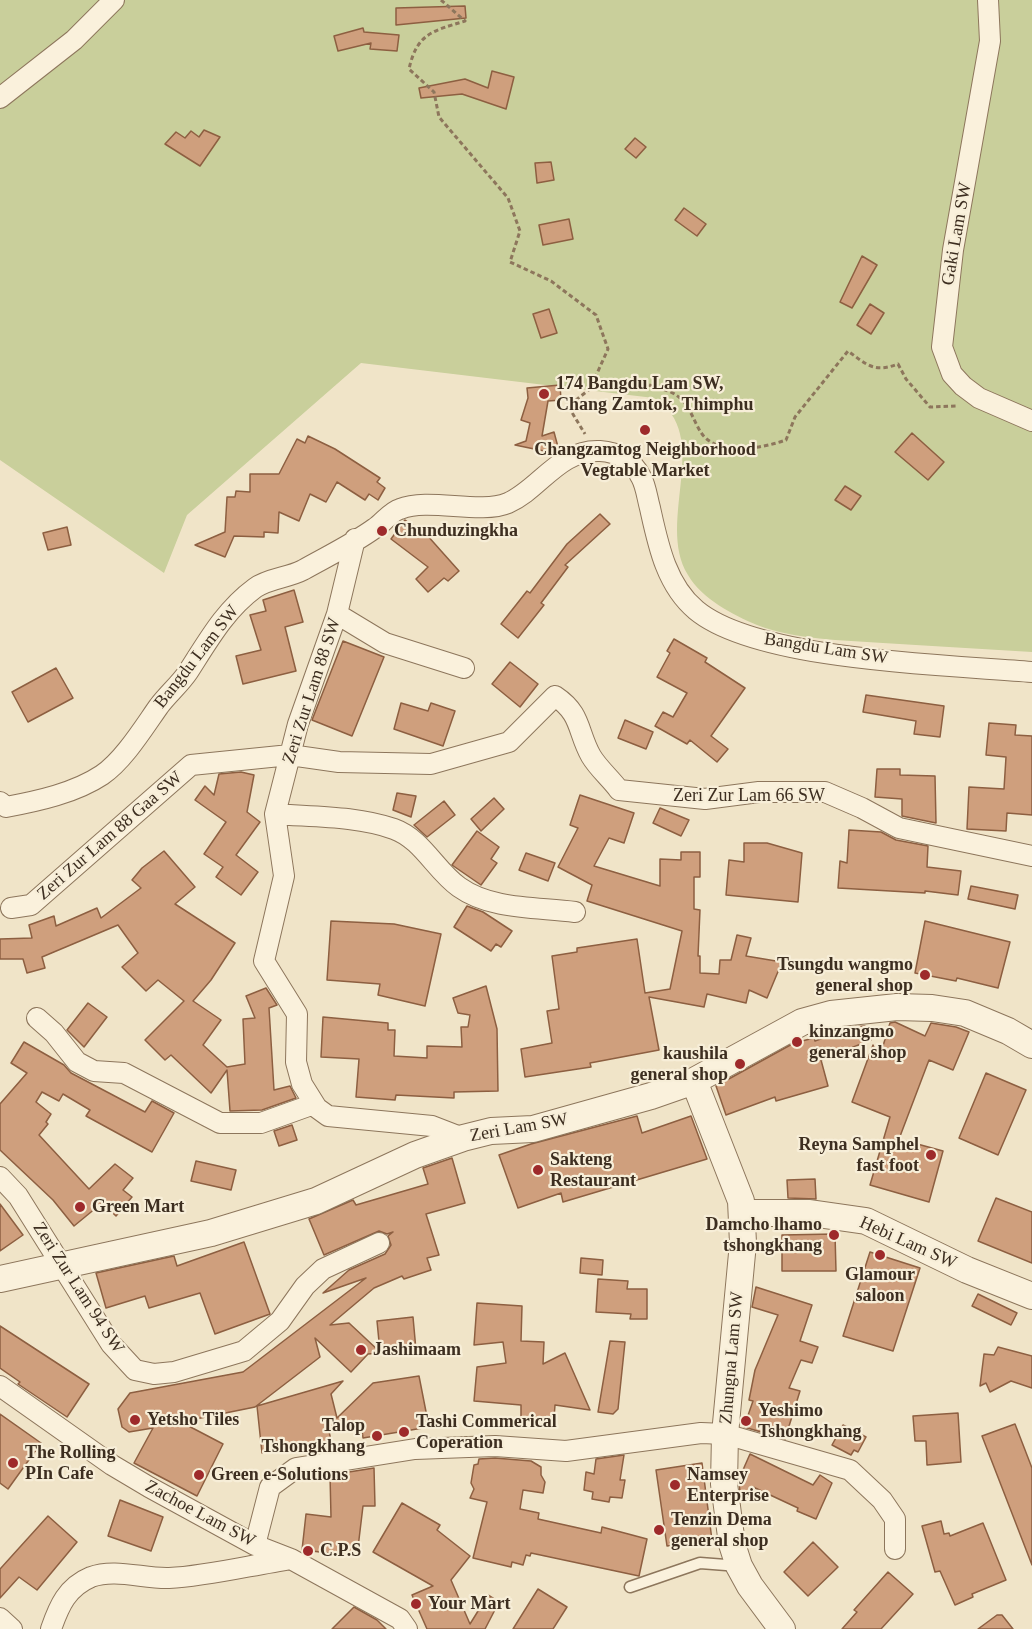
<!DOCTYPE html>
<html>
<head>
<meta charset="utf-8">
<style>
	body { margin:0 }
	canvas { display:block; background:#f0e4c8 }
</style>
</head>
<body>
<canvas width="1032" height="1629"></canvas>
<script>
const c = document.querySelector('canvas').getContext('2d');
c.lineJoin = 'round';
function fill(path, color) { c.fillStyle = color; c.fill(path, 'evenodd'); }
function strokePath(path, color, width, dash) { c.strokeStyle = color; c.lineWidth = width; c.lineCap = dash ? 'butt' : 'round'; c.setLineDash(dash || []); c.stroke(path); }
function drawText(font, color, halo, rows, align = 'center') {
  c.font = font + ' "Times New Roman",serif'; c.lineWidth = 4.5; c.setLineDash([]); c.textBaseline = 'middle'; c.strokeStyle = halo; c.fillStyle = color; for (const [text, x, y, turn = 0] of rows) {
    c.save(); c.translate(x, y); c.rotate((+turn || 0) * Math.PI / 180); c.textAlign = isNaN(turn) ? turn : align; if (halo) c.strokeText(text, 0, 0); c.fillText(text, 0, 0); c.restore();
  }
}
fill(new Path2D(`
	M0,0H1032V652C982,649 932,646 883,643C841,640 797,640 757,625C733,615 702,599 688,575C655,521 714,435 654,398L361,363L187,515L164,573L0,460Z`), '#c9cf9b');
const building = new Path2D(`
	M465,6L466,18L396,25V8Z
	M363,28L364,32L399,35L397,51L370,49L371,43L338,51L334,36Z
	M492,71L514,77L506,109L462,94L421,98L419,88L465,79L488,88Z
	M204,130L220,137L200,166L165,144L176,132L185,138L191,131L199,137Z
	M635,138L646,147L636,158L625,149Z
	M551,162L554,180L537,183L535,163Z
	M684,208L706,224L697,236L675,220Z
	M569,219L573,239L543,245L539,225Z
	M862,256L877,265L852,308L840,302Z
	M870,304L884,313L871,334L857,325Z
	M549,309L557,333L541,338L533,314Z
	M560,385L561,400L548,401L542,436L554,432L558,447L544,451L515,445L526,441L530,423L521,420L528,398L527,388Z
	M912,433L944,462L928,480L895,452Z
	M308,436L335,449L380,478L377,482L385,488L378,500L369,494L365,500L337,482L326,502L310,494L299,521L279,512L278,533L264,532V537L234,536L225,557L195,545L225,532L227,497H235L236,491L250,492V474H279L297,439L305,443Z
	M845,486L861,496L851,510L835,500Z
	M600,514L610,524L565,565L568,567L541,603L544,605L518,638L501,624L527,591L530,593L567,544Z
	M405,520L426,534L459,571L448,581L444,578L428,592L416,579L428,567L391,539Z
	M67,527L71,545L48,550L43,533Z
	M294,590L303,622L285,627L296,671L243,684L236,656L261,650L250,615L266,611L263,600Z
	M674,639L707,658L705,662L745,688L711,736L728,749L717,762L690,740L687,744L655,726L663,712L673,717L687,693L657,677L670,653L667,651Z
	M343,641L384,657L352,736L312,720Z
	M510,662L538,684L520,707L492,684Z
	M56,668L73,698L28,722L12,692Z
	M866,695L944,706L940,737L914,734L916,721L863,712Z
	M401,703L428,711L431,703L455,711L443,746L394,729Z
	M625,720L653,732L646,749L618,738Z
	M989,723L1016,725L1015,735L1032,736V815L1007,813L1006,831L967,829L969,787L1004,789L1006,757L986,755Z
	M877,769H900V775L935,776L936,823L902,816V799L875,797Z
	M241,772L254,775L247,812L260,822L236,855L258,872L241,895L216,877L223,867L204,854L226,822L195,800L205,786L214,795L219,774Z
	M397,793L416,796L411,817L393,810Z
	M580,795L634,813L624,843L609,838L594,866L660,886V859L681,860V852H700V877H694V909L700,910L698,956H700V973L719,974L720,960H731L737,935L751,938L746,956L782,962L767,998L749,990L746,1003L707,994L704,1007L649,997L659,1050L590,1063L591,1067L525,1077L521,1049L552,1043L547,1011L559,1009L552,956L577,952V948L637,939L645,993L670,989L682,931L587,901L592,885L558,867L578,828L570,825Z
	M494,798L504,809L481,831L471,819Z
	M444,801L455,815L427,837L414,825Z
	M660,808L689,820L681,836L653,823Z
	M849,830L881,832L896,840L928,846L927,867L961,871L958,895L925,891V893L838,888L840,861L847,863Z
	M477,831L499,847L491,859L497,863L481,885L452,865Z
	M744,843H767L802,853L798,902L726,895L729,860L744,862Z
	M164,851L195,887L175,904L235,943L211,980L193,1001L221,1020L203,1045L227,1067L245,1064L243,1019L255,1018L246,996L266,988L277,1005L269,1008L274,1090L290,1086L296,1098L262,1110L230,1111L227,1070L211,1093L171,1055L165,1060L145,1040L184,1001L158,980L146,991L122,967L138,953L118,925L42,957L45,968L27,973L23,959H0V939L32,938L29,925L54,916L56,926L97,908L101,918L141,888L132,880L142,868Z
	M526,853L555,863L548,881L519,870Z
	M971,886L1018,895L1015,909L968,899Z
	M467,906L483,912L512,931L501,947L496,944L491,951L454,927Z
	M331,921L394,924L441,934L425,1006L378,995L380,984L327,980Z
	M925,921L1010,942L998,988L957,978L956,981L915,973Z
	M486,986L497,1029L498,1091L454,1092V1098L396,1095L395,1100L356,1097L359,1059L321,1057L323,1017L388,1023V1030H395L394,1056L427,1058V1046L462,1047L461,1027H468L470,1015L458,1013L453,998Z
	M88,1003L107,1017L84,1047L67,1030Z
	M895,1022L925,1036L931,1023L956,1027L969,1032L953,1070L929,1060L899,1139L943,1151L929,1202L870,1185L890,1117L852,1102L873,1045L879,1059L890,1023Z
	M865,1026L871,1040L821,1060L828,1086L776,1101L775,1097L726,1115L716,1086L794,1043L814,1038L815,1041L853,1027Z
	M24,1042L64,1065L71,1073L145,1112L152,1101L174,1113L152,1152L86,1116L90,1110L63,1094L59,1101L42,1092L36,1102L51,1114L46,1122L48,1124L39,1135L89,1189L115,1164L133,1178L123,1190L132,1197L116,1216L102,1203L74,1226L53,1200L0,1150V1104L27,1073L11,1063Z
	M986,1073L1026,1090L998,1155L959,1138Z
	M637,1116L642,1133L691,1116L707,1159L563,1202L561,1193L518,1208L499,1155L531,1144Z
	M292,1125L297,1140L279,1146L274,1131Z
	M452,1158L465,1203L426,1214L439,1255L427,1258L431,1270L404,1279L402,1276L374,1288L330,1325L349,1323L380,1352L377,1321L413,1317L416,1350L368,1354L351,1372L315,1338L320,1357L255,1407L181,1422L223,1444L197,1496L134,1463L153,1428L129,1432L122,1427L118,1409L130,1393L243,1372L366,1278L323,1293L349,1270L385,1254L391,1245L388,1236L393,1232L387,1234L379,1231L324,1255L309,1219L353,1200L356,1205L428,1184L423,1168Z
	M196,1161L236,1170L231,1190L191,1181Z
	M815,1179L816,1199L788,1198L787,1180Z
	M996,1198L1032,1212V1263L978,1241Z
	M0,1204L23,1235L0,1251Z
	M835,1234L836,1271H782V1235Z
	M244,1242L270,1314L215,1334L200,1293L149,1308L145,1296L106,1308L96,1273L174,1256L177,1266Z
	M870,1252L920,1268L893,1351L843,1336Z
	M581,1258L603,1260L602,1275L580,1273Z
	M598,1279L628,1281L627,1289H647V1319H630L631,1314L596,1312Z
	M756,1287L812,1305L800,1341L818,1347L812,1363L801,1360L789,1388L800,1391L785,1439L744,1427L753,1401L749,1400L755,1370L778,1315L752,1307Z
	M978,1294L1017,1313L1011,1325L972,1306Z
	M477,1303L522,1306L521,1341L544,1342L543,1364L565,1353L590,1410L555,1405L554,1418L521,1417V1405L474,1401L477,1367L506,1363L503,1342L474,1345Z
	M0,1326L89,1384L67,1417L18,1384L20,1382L0,1368Z
	M610,1341L625,1342L618,1409L613,1414L598,1412Z
	M998,1347L1032,1356V1388L1011,1381L990,1392L986,1383L980,1386L984,1354L994,1355Z
	M419,1376L429,1427L363,1438L361,1422L329,1431L331,1441L313,1447L262,1453L257,1406L343,1381L331,1394L337,1418L373,1383Z
	M958,1413L961,1462L927,1465L926,1441H915L913,1416Z
	M0,1414L41,1443L8,1489L0,1483Z
	M1015,1424L1032,1468V1565L982,1436Z
	M843,1425L866,1437L858,1452L854,1450L851,1455L832,1445Z
	M750,1454L813,1485L820,1475L832,1483L816,1519L797,1511L798,1508L753,1487L748,1497L740,1494L739,1479Z
	M624,1455L620,1480H625L622,1498L610,1497L609,1502L592,1499L593,1492L584,1490L586,1472L594,1474L596,1459Z
	M495,1458L531,1461L541,1467V1475L545,1482L543,1493L523,1490L520,1509L539,1513L538,1519L601,1533L602,1527L647,1539L639,1576L531,1553L530,1556L526,1555L523,1565L512,1562L511,1567L473,1558L487,1502L470,1498L474,1489L471,1483L474,1465L478,1464L479,1459Z
	M702,1463L712,1540L667,1546L656,1470Z
	M374,1468L375,1506H363L357,1556L302,1550L306,1514L331,1517L330,1475Z
	M120,1500L163,1517L151,1551L108,1536Z
	M402,1503L440,1525L437,1530L470,1556L451,1580L470,1624L488,1595L499,1602L485,1629H427L412,1595L433,1586L373,1552Z
	M48,1516L77,1542L37,1590L19,1577L0,1598V1569Z
	M941,1521L944,1534L949,1533L950,1536L983,1523L1006,1580L972,1594L973,1597L955,1605L940,1571L935,1572L922,1526Z
	M813,1542L838,1567L808,1596L784,1572Z
	M888,1572L913,1594L881,1629H842L857,1612L854,1610Z
	M538,1589L567,1607L553,1629H513Z
	M354,1607L377,1620L386,1629H332Z
	M997,1615H1002L1013,1629H978Z`);
fill(building, '#cf9f7d');
strokePath(building, '#8d5f41', 1.5);
const service = new Path2D(`
	M630,1587L700,1563L739,1566`);
const minor = new Path2D(`
	M988,0L990,41L953,250L942,347L952,374L963,386L979,398L1032,421
	M0,98L74,40L114,0
	M355,539L337,614L298,724L275,814L284,876L264,961L297,1014L296,1062L302,1084L317,1108L328,1116L432,1126L463,1138
	M337,614L385,643L464,668
	M0,802L6,807C38,801 75,793 102,775C124,760 144,727 159,706C168,694 180,684 188,672C208,641 225,610 255,588C269,578 288,578 303,570C326,557 353,544 375,528C383,523 390,512 400,509C429,497 479,515 508,503C540,489 559,449 600,451C618,452 633,461 641,477C646,486 647,497 650,508C658,544 666,585 696,610C757,661 950,665 1032,672
	M275,814C314,817 357,816 394,829C422,839 436,871 459,887C491,910 537,907 575,912
	M11,908L31,905L191,765L290,755L339,762L431,764L509,742L555,696C582,714 577,731 591,756C598,768 611,779 619,790L705,799L759,792H825L862,808L899,828L1032,856
	M37,1018L54,1033L77,1062L94,1071L124,1073L220,1123H261L314,1104
	M0,1177L18,1196L111,1344L135,1370L154,1374L174,1372L244,1351L280,1321L305,1286L323,1269L379,1243
	M0,1386L112,1465L149,1487L255,1545L291,1559L400,1619L407,1629
	M255,1545L270,1487L296,1468L415,1449L495,1446L566,1451L701,1433L725,1434L850,1470L882,1500L895,1519V1549
	M0,1618L12,1629
	M51,1629C59,1606 67,1587 91,1577C115,1568 144,1579 169,1578C209,1576 251,1565 291,1559`);
const tertiary = new Path2D(`
	M694,1081L741,1201L743,1243L725,1434L724,1484L732,1544L739,1566L750,1586L782,1629
	M744,1213H810L866,1221L967,1270L1032,1296
	M0,1279L211,1233L316,1201L415,1155L463,1138L491,1131L533,1129L651,1096L694,1081L802,1022L831,1014L897,1007L932,1008L965,1013L1008,1031L1032,1045`);
strokePath(service, '#8d765c', 13);
strokePath(minor, '#8d765c', 22);
strokePath(tertiary, '#8d765c', 28);
strokePath(new Path2D(`
	M441,0L465,21C433,31 417,33 409,69L434,92L439,117L508,198L520,231L510,262L551,281L596,315L608,349L590,389L568,406L585,434
	M649,385C658,388 669,390 676,395C690,404 693,421 702,434C719,457 763,448 786,440L795,417L848,351C867,365 874,373 898,364L906,379L930,407L958,406`), '#8d765c', 3, [4.5, 3]);
strokePath(service, '#faf1dc', 10);
strokePath(minor, '#faf1dc', 20);
strokePath(tertiary, '#faf1dc', 26);
for (const [x, y, r, color] of [
	[544,394,6,"#9e2a2b"],
	[645,430,6,"#9e2a2b"],
	[382,531,6,"#9e2a2b"],
	[925,975,6,"#9e2a2b"],
	[797,1042,6,"#9e2a2b"],
	[740,1064,6,"#9e2a2b"],
	[931,1155,6,"#9e2a2b"],
	[538,1170,6,"#9e2a2b"],
	[80,1207,6,"#9e2a2b"],
	[834,1235,6,"#9e2a2b"],
	[880,1255,6,"#9e2a2b"],
	[361,1350,6,"#9e2a2b"],
	[135,1420,6,"#9e2a2b"],
	[746,1421,6,"#9e2a2b"],
	[404,1432,6,"#9e2a2b"],
	[377,1436,6,"#9e2a2b"],
	[13,1463,6,"#9e2a2b"],
	[199,1475,6,"#9e2a2b"],
	[675,1485,6,"#9e2a2b"],
	[659,1530,6,"#9e2a2b"],
	[308,1551,6,"#9e2a2b"],
	[416,1604,6,"#9e2a2b"]
]) { const dot = new Path2D(); dot.arc(x, y, r, 0, 2 * Math.PI); c.fillStyle = color; c.fill(dot); strokePath(dot, '#f7eed8', 2); }
drawText('18px', '#3d2e20', '#f7eed8', [
	["Gaki Lam SW",957,234,-80],
	["Bangdu Lam SW",826,649,9],
	["Bangdu Lam SW",197,657,-52],
	["Zeri Zur Lam 88 SW",312,691,-72],
	["Zeri Zur Lam 66 SW",749,796],
	["Zeri Zur Lam 88 Gaa SW",110,836,-41],
	["Zeri Lam SW",519,1128,-10],
	["Hebi Lam SW",908,1243,24],
	["Zeri Zur Lam 94 SW",78,1288,57],
	["Zhungna Lam SW",732,1358,-85],
	["Zachoe Lam SW",200,1514,28]
]);
drawText('bold 18px', '#3d2e20', '#f7eed8', [
	["174 Bangdu Lam SW,",556,384],
	["Chang Zamtok, Thimphu",556,405],
	["Changzamtog Neighborhood",645,450,"center"],
	["Vegtable Market",645,471,"center"],
	["Chunduzingkha",394,531],
	["Tsungdu wangmo",913,965,"right"],
	["general shop",913,986,"right"],
	["kinzangmo",809,1032],
	["general shop",809,1053],
	["kaushila",728,1054,"right"],
	["general shop",728,1075,"right"],
	["Reyna Samphel",919,1145,"right"],
	["fast foot",919,1166,"right"],
	["Sakteng",550,1160],
	["Restaurant",550,1181],
	["Green Mart",92,1207],
	["Damcho lhamo",822,1225,"right"],
	["tshongkhang",822,1246,"right"],
	["Glamour",880,1275,"center"],
	["saloon",880,1296,"center"],
	["Jashimaam",373,1350],
	["Yeshimo",758,1411],
	["Tshongkhang",758,1432],
	["Yetsho Tiles",147,1420],
	["Tashi Commerical",416,1422],
	["Coperation",416,1443],
	["Talop",365,1426,"right"],
	["Tshongkhang",365,1447,"right"],
	["The Rolling",25,1453],
	["PIn Cafe",25,1474],
	["Green e-Solutions",211,1475],
	["Namsey",687,1475],
	["Enterprise",687,1496],
	["Tenzin Dema",671,1520],
	["general shop",671,1541],
	["C.P.S",320,1551],
	["Your Mart",428,1604]
], 'left');
</script>
</body>
</html>
